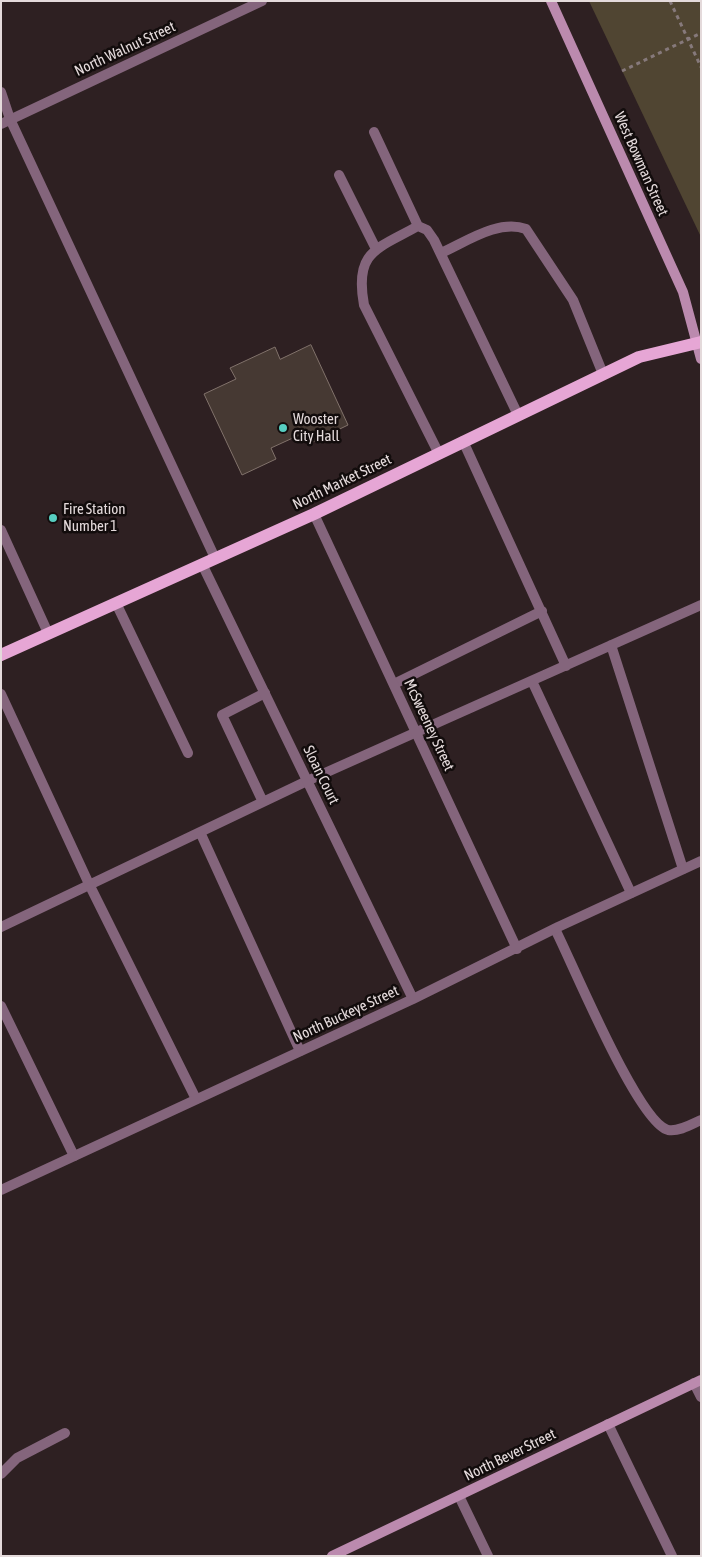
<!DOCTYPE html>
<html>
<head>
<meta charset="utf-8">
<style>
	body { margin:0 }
	#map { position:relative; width:702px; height:1557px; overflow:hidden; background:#2e2022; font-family:"Asap Condensed",sans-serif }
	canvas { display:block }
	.frame { position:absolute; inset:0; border:2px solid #e4dadb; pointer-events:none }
</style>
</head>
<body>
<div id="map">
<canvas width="702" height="1557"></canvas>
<div class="frame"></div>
</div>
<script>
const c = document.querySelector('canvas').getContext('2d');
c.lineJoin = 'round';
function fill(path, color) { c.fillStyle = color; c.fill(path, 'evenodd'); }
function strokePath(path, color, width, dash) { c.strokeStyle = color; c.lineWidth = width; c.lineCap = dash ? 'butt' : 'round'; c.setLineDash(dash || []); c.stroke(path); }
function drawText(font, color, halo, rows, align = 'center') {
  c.font = font + ' "Asap Condensed",sans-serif'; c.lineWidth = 5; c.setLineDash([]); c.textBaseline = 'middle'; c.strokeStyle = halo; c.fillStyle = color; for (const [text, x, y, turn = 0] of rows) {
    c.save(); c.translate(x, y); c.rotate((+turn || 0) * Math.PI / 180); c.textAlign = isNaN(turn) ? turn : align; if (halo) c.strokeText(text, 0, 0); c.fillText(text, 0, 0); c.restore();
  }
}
fill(new Path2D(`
	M589,1H701V237Z`), '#504532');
const building = new Path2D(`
	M311,345L348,425L313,442L308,431L271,448L276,459L242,475L204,394L236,379L230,368L275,347L280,359Z`);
fill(building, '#463933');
strokePath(building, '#81726b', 1);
strokePath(new Path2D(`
	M670,1L701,67
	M622,71L701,33`), '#86797b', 3, [4, 4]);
strokePath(new Path2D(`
	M1,92L10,119L215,558
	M374,132L418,226
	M339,175L376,249
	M441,253C466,242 498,219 526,229L573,300L603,374
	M463,441L566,666
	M438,452L364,305C354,251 377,249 418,226L427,230L434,240L518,415
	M1,530L48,633
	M116,603L188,753
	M611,645L683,869
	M532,681L631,893
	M394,684L542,611
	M1,694L89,884L196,1099
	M263,802L222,715L265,693
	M200,832L300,1051
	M1,927L307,781L701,605
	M555,929C572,962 638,1123 668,1130C679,1132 692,1124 701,1120
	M1,1006L74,1156
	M694,1383L701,1397
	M608,1424L672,1556
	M1,1474L17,1458L65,1433`), '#84657c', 10);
strokePath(new Path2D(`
	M1,124L262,1
	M314,514L517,949
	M202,564L413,999
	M1,1190L413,999L558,927L701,861
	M459,1496L488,1556`), '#84657c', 10);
strokePath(new Path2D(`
	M551,1L683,292L701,359
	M332,1556L701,1380`), '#bb8aae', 10);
strokePath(new Path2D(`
	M1,655L314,514L639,357L701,342`), '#e6a6d5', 12);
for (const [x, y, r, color] of [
	[283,428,5,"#57cec1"],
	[53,518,5,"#57cec1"]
]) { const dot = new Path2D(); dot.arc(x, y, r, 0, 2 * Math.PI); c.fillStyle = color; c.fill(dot); strokePath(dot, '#120c0c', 2); }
drawText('15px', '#e4dadb', '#120c0c', [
	["North Walnut Street",125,49,-25],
	["West Bowman Street",641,164,66],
	["North Market Street",342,482,-26],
	["McSweeney Street",429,725,65],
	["Sloan Court",321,775,64],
	["North Buckeye Street",346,1014,-25],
	["North Bever Street",510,1455,-26]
]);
drawText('15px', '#e4dadb', '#120c0c', [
	["Wooster",293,419],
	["City Hall",293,436],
	["Fire Station",63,509],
	["Number 1",63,526]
], 'left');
</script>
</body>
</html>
